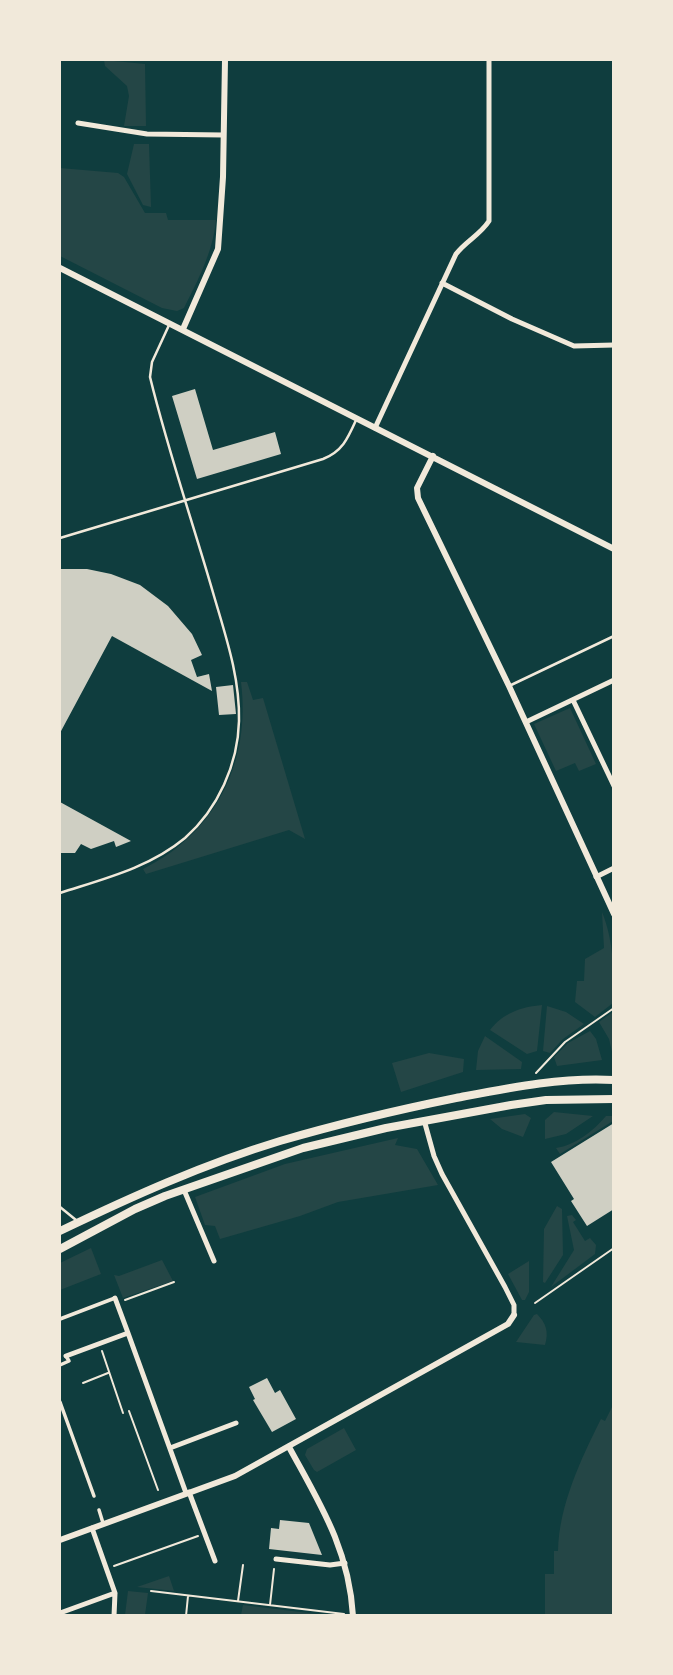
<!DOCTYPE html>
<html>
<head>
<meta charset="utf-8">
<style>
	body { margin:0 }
	#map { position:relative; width:673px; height:1675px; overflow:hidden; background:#0f3d3e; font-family:"Titillium Web",sans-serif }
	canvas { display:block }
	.frame { position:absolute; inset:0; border:61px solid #f1e9da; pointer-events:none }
</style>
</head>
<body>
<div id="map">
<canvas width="673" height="1675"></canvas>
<div class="frame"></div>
</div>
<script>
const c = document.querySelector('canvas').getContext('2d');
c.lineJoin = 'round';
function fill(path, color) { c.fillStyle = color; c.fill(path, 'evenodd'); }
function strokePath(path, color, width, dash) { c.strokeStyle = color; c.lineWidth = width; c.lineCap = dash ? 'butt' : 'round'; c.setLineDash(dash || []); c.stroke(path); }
fill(new Path2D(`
	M104,60L145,64L146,126H124L129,96L127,86L105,66Z
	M134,144H149L151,207L143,205L127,174Z
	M60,168L118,173L124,177L145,213H166L168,220H216C213,252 198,280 184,308L177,311L162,308L60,256Z
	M241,682H247L253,700L263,698L305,839L289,830L146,874L143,869C216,833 251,762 241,682Z
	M570,708L596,764L579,771L575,763L556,771L534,724Z
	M602,912C614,942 614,971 613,1003L595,1017L575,1002L577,981H584L585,959L604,948Z
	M542,1005L537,1051L527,1054L490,1030C503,1013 521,1007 542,1005Z
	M547,1006L566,1012L584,1024L563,1039L550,1053L543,1051Z
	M613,1012V1056L609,1039L599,1022Z
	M590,1031L596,1039L602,1060L557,1066L554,1057L568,1043Z
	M485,1036L522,1062L521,1069L476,1070L478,1051Z
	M429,1053L464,1059L463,1072L401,1092L392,1063Z
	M554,1112L593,1116L566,1134L545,1139V1120Z
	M525,1114L531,1118L523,1137L502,1129L490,1119Z
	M606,1116H613V1121L560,1154L556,1148C576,1145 593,1131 606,1116Z
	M398,1138L395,1145L417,1149L438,1185L338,1202L300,1216L220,1239L215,1226L205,1225L195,1197L285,1164Z
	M557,1206L562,1209L563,1255L545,1283L543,1282L544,1229Z
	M572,1215L576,1220L573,1222L585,1241L590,1238L596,1245L595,1254L551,1287L574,1250L567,1216Z
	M91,1248L101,1274L60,1290V1263Z
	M162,1260L173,1281L123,1298L114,1275L119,1276Z
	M529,1261V1292L525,1300H522L508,1274Z
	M537,1314C546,1323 549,1332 545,1345L516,1342L534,1315Z
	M612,1407L613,1615H545V1574H554V1551H558C559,1505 581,1459 601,1419L605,1421Z
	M344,1428L356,1450L317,1472L314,1470L305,1455L307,1449Z
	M169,1576L174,1591L137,1587Z
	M128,1591L148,1593L145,1615H125Z
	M243,1605L325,1615H241Z`), '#244646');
fill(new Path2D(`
	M195,389L213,450L275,432L281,454L197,479L172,396Z
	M60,569H87L111,574L140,585L168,606L192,634L202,655L191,660L197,677L209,674L212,691L112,636L60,733Z
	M233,685L236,714L219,715L216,687Z
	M60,802L131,841L116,847L114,841L91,849L81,844L75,853H60Z
	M614,1123V1209L587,1226L571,1201L574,1199L551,1162Z
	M267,1378L275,1393L280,1390L296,1419L272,1432L253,1400L255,1399L249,1387Z
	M280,1520L309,1523L322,1555L269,1549L271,1528L279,1529Z`), '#cfcfc3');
strokePath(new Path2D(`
	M536,1073L565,1042L614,1008
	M125,1300L174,1282
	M535,1303L614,1248
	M102,1351L123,1413
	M83,1383L108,1373
	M129,1411L158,1490
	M114,1566L198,1536
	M151,1591L344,1614
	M238,1601L243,1565
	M270,1605L274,1569
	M186,1616L188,1596`), '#f1e9da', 2);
strokePath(new Path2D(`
	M60,538L323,459C343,451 348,438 357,418
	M509,686L614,636
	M60,893C103,879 149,868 185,838C218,809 238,764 239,721C240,678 226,637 214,596C193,523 168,451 150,377L152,362L170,323
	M60,1207L76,1220`), '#f1e9da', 2.5);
strokePath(new Path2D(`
	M60,1319L115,1298
	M60,1365L69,1361L66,1356
	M60,1402L94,1496
	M99,1510L103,1523`), '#f1e9da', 3.5);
strokePath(new Path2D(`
	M78,123L147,134L223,135
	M442,283L512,319L574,346L614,345
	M375,428L456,254C466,241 480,235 489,221V60
	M573,700L614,786
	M526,722L614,680
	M596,877L614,868
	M424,1120L434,1156L442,1174L505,1287L514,1305V1315
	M184,1190L214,1261
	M115,1298L128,1333
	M66,1356L128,1333L186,1493
	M170,1448L236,1423
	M189,1492L215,1561
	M92,1528L115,1593L114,1616
	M276,1559L330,1565L345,1563
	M60,1613L115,1593`), '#f1e9da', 5);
strokePath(new Path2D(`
	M60,268L614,549
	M183,329L218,249L223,177L225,60
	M433,456L417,488L418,498L509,686L614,914
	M289,1447C320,1504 349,1549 353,1616
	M60,1540L235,1476L508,1324L514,1315`), '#f1e9da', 6);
strokePath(new Path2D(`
	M60,1231C131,1197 204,1164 280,1141C338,1124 397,1110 456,1098C508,1088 560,1077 614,1080
	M60,1249L135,1209L165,1196L303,1148L386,1128L511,1105L546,1100L614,1099`), '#f1e9da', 8);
</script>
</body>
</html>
